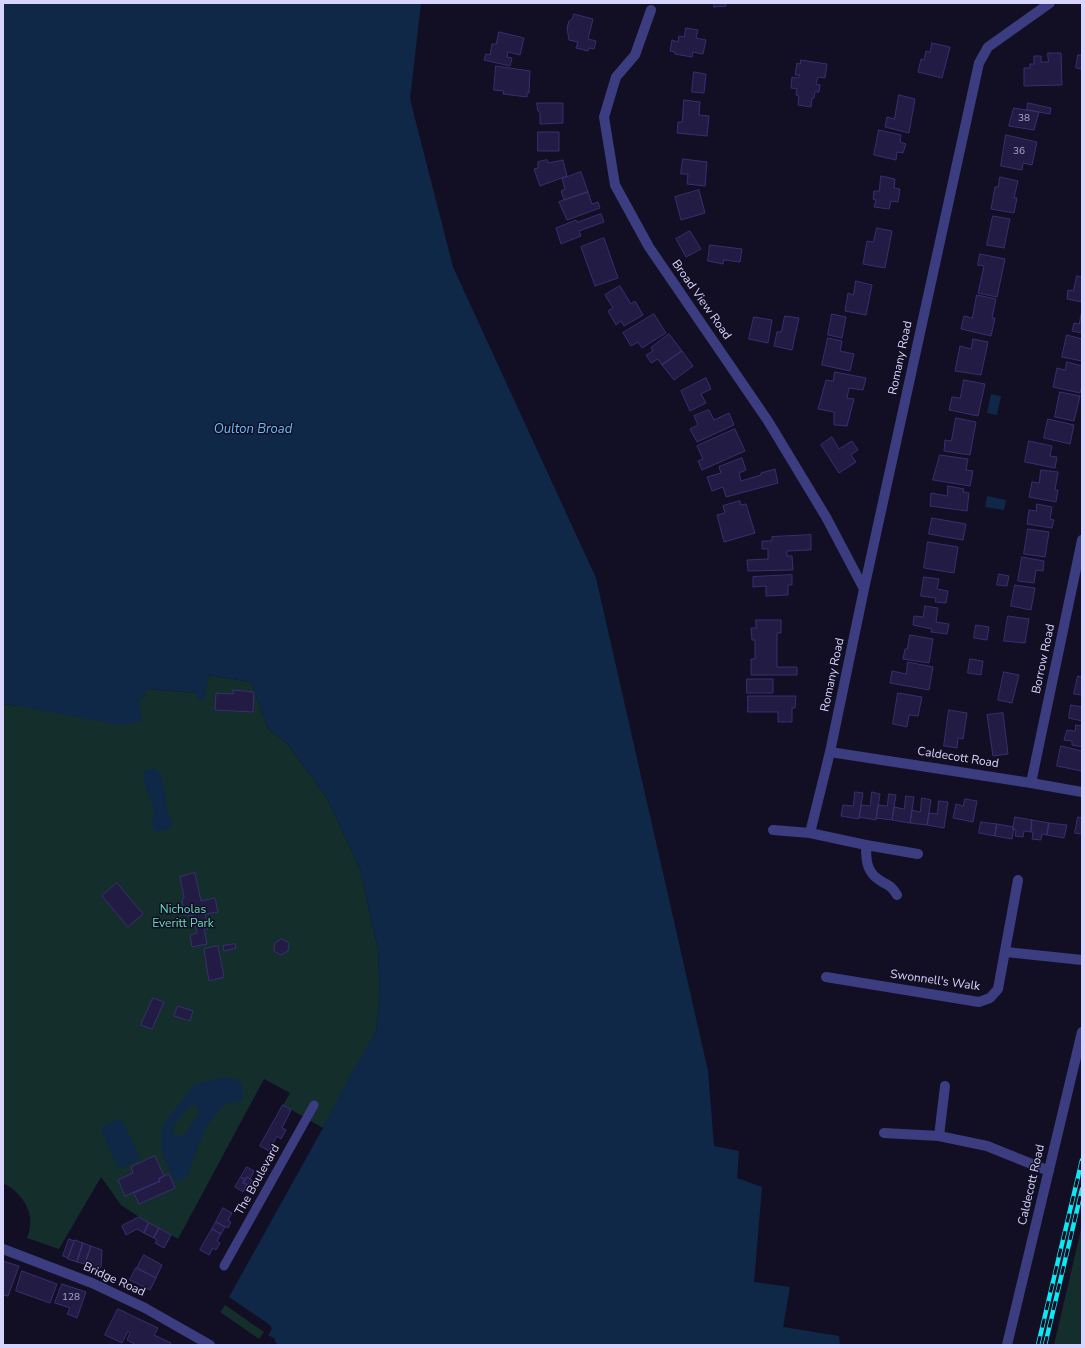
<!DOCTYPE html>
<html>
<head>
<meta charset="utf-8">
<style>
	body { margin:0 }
	#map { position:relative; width:1085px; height:1348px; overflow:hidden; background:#120f24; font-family:"Nunito Sans",sans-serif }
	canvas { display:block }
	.frame { position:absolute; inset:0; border:4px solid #d7d4fd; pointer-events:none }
</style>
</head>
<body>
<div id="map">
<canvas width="1085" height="1348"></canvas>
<div class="frame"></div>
</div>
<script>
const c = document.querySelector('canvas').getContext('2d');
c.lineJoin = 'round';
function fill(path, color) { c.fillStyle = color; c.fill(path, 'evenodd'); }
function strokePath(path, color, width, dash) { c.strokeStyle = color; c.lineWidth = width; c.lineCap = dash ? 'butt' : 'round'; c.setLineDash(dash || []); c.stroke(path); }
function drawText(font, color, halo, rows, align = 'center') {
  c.font = font + ' "Nunito Sans",sans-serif'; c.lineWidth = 3; c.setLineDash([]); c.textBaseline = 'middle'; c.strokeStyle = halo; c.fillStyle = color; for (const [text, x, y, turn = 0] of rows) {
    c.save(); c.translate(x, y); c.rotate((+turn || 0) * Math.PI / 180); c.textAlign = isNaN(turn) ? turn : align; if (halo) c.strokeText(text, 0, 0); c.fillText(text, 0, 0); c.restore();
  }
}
fill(new Path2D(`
	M209,675L251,682L268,729L288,744L327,798L360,869L378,950L380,997L376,1031L323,1128L283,1105L290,1093L264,1079L178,1239L139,1217L121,1205L101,1177L59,1249L27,1238C28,1234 30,1230 30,1226C33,1208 18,1190 3,1183V704L18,706L139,699L146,694V689L196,693L203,700Z
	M1082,1225V1345H1054Z
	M225,1305L264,1332L259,1339L220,1312Z`), '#132e2b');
fill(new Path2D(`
	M3,3H421L410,99L453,267L596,578L708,1071L714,1146L739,1151L737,1178L762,1187L754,1282L790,1287L783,1327L839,1336L840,1345H277L274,1338L268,1335L272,1329L270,1325L229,1297L323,1128L351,1074L376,1031L380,997L378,950L360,869L327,798L288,744L268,729L251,682L209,675L204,700L196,699V693L146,689V694L139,699L142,721L118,725L18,706L3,704Z
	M991,394L1001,396L997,415L987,413Z
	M987,496L1006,500L1004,510L985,507Z
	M155,768C165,778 165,793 167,807C168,813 171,819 173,824L168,829L156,832L152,826L154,811L143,778L144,772Z
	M222,1077L238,1079L242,1086L243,1099L240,1102L227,1103L223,1106L206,1127L187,1176L183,1180L175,1182L167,1167L161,1148L162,1126L194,1085ZM194,1105L199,1108L198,1114L184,1135L178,1136L174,1135L173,1127L187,1108Z
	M121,1118L140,1159L119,1169L100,1128Z`), '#102847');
const building = new Path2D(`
	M714,3H726V6L714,7Z
	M574,14L593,19L588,39L596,41L594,49L589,48L588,51L576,48L578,42L569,40L567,28L569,21L572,19Z
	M686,28L698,30L696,38L706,40L703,54L693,52L692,57L675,54V52L670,51L672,40L678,42L679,36L684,37Z
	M499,32L524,38L520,55L508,52L507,57L512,58L510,66L484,60L486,54L490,55L492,44H496Z
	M932,43L950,47L942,78L918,72L921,59L924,60L926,51L930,52Z
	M1048,53H1061L1062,85L1024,86V68H1030V64H1034V56H1041V62H1048Z
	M1078,55H1082V69L1076,68Z
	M801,60L827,64L825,78L818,77L816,84L820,85L819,92H815L814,98H812L811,107L798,105L799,96L796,95L797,89L791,88L792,77L798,78L800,75H795L797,63L800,64Z
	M496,66L530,71L529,93H527V97L503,94L504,91L494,90Z
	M694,72L706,74L704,93L692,92Z
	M899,95L915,99L909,133L885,127L887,117L894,119Z
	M684,100L700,102L699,115L709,116L707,136L677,133L678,122H682Z
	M537,103H563V123L540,124V113L538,111Z
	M1028,103L1051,108L1050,114L1027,110Z
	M1014,108L1039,112L1034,130L1009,126Z
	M879,130L901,135L900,142L906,144L903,153L897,152L896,160L874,155Z
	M538,132H559V151H538Z
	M1006,135L1037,142L1032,165L1023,163L1022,170L1001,166Z
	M683,159L707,162L705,186L687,184L688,174H681Z
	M547,160L548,163L563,160L567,176L540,186L534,169L538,168V162Z
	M581,172L588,192L564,200L561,191L565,189L562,179Z
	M881,176L895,179L894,188L900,189L898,202L891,201L889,209L874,207L876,200L873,199L874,191H879Z
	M1000,177L1018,181L1014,198H1017L1014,213L991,209L995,187H998Z
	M699,190L705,213L681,220L675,197Z
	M588,192L592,204L598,202L600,208L567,220L559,202Z
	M601,214L604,222L579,231L581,236L561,244L556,228L576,220L577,222Z
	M993,216L1010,219L1004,248L987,245Z
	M877,228L892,231L885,268L863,264L867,241L873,242Z
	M690,231L701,249L686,257L676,239Z
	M604,238L618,278L595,286L581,247Z
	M710,245L742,249L740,262L724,260L723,264L708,261Z
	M980,254L1005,259L997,297L978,293L984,266L978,265Z
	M1077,276L1082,277V302L1067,299L1068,290L1073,291Z
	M856,281L872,285L866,315L845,311L848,293L853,295Z
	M620,286L631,304L635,301L643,315L624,326L621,321L616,325L608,311L613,308L605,295Z
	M977,295L996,299L992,318H995L991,336L961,329L964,316L972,318Z
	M1082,310V333L1072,331L1074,323L1079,324Z
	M654,314L666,333L642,348L638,342L631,346L623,333Z
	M832,314L846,317L842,338L828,335Z
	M785,316L799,318L792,350L774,346L777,332H781Z
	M754,317L772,320L768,343L749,339Z
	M669,334L682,351L662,365L658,359L651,363L646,355L653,351L651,348Z
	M1067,335L1082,339V361L1062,357Z
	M828,338L842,341L840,351L854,354L850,371L822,365Z
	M973,339L988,342L981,375L955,371L960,346L971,349Z
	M682,351L693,366L674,380L662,365Z
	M1067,362L1082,366V386L1080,393L1053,387L1057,368L1065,370Z
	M835,372L866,378L863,390L849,388L847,398L854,399L847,426L834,425V412L818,409L826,380L833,381Z
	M706,378L711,389L701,394L706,403L690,411L681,391Z
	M964,380L985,384L978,416L949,410L952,397L960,398Z
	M1060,392L1080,396L1074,421L1055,417Z
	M709,410L714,420L729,413L734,425L697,442L690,429L698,425L694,416Z
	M956,418L976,422L970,455L944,451L945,440L951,441Z
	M1048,419L1074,425L1070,444L1044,438Z
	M735,429L745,451L702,470L698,461L703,459L697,446Z
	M832,437L839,449L852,441L858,450L851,455L856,462L839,473L821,445Z
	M1029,441L1052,446L1050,456L1057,457L1055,468L1025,462Z
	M940,455L968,459L966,470L973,471L970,486L933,480Z
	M742,458L746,470L739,473L741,481L761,475V473L775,469L778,483L726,497L723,487L712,491L707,477L721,473L719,467Z
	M1041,470L1058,472L1055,490H1058L1056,502L1029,497L1032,482L1039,483Z
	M948,486L964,489L963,492L969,493L967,511L930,506L931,493L947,496Z
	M740,501L741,505L746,504L755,533L724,542L717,515L725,513L723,506Z
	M1037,504L1052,507L1050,519L1054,520L1052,528L1027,524L1029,510L1036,511Z
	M932,518L966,524L963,540L929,534Z
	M1028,529L1049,532L1045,557L1024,554Z
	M811,535V550L787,551V556H792L793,570L748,571L747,560L768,559V549H762V541H772V537Z
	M928,542L958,547L954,573L924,568Z
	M1022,557L1044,561L1043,571L1036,570L1034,583L1018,581Z
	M999,574L1009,576L1007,586L997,585Z
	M792,575V585H788V595L766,596V586L753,587V577Z
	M924,577L939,579L937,589L948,591L946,603L935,602L936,598L921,596Z
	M1015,585L1035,588L1031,610L1011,606Z
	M925,606L938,608L936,622L949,624L947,634L931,632L932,629L913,625L914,616L923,617Z
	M1008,616L1029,619L1025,643L1004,641Z
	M756,620H781V633H777V667H797V675H751V659H755V640H752L751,628H756Z
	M976,625L989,627L987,640L974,638Z
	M910,635L933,639L929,663L903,659L905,649H907Z
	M970,659L983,661L981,675L968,673Z
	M908,662L933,667L929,690L890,683L892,671L906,674Z
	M1004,672L1019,675L1012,703L998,700Z
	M1078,676L1082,677V695L1074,694Z
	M747,679H773V693H747Z
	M233,690L254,692L253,712L215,710L216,693L233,694Z
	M898,693L922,697L918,716L909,715L907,727L893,724Z
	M748,696H796L795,708H792V722H778V712H748Z
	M1071,705L1082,707V721L1069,718Z
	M949,710L967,713L963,739L958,738L957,748L944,746Z
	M1003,713L1008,754L993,756L987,715Z
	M1076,725L1082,726V747L1072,745V741L1064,740L1067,730L1075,731Z
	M1061,746L1082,751V771L1057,766Z
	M855,792L863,793L859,819L841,816L843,805L853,806Z
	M872,792L880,794L876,820L859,817L861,805L870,806Z
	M889,794L896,795L892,820L876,818L878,805L887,806Z
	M906,796L914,797L910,823L892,820L894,807L904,809Z
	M922,798L931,800L927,825L910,823L912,810L920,812Z
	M965,799L977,801L973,822L953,818L956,804L963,806Z
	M939,801L948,802L944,828L927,825L929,813L937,814Z
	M1015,817L1032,820L1031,832L1024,831L1023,837L1015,836L1016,830L1013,829Z
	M1078,817L1082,818V834L1075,833Z
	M1032,820L1049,823L1047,835L1042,834L1041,840L1032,839L1033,832H1031Z
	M981,822L997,824L995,836L979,833Z
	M1049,823L1067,825L1064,838L1047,835Z
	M997,824L1014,827L1012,839L995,836Z
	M195,873L201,901L215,898L218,912L205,914L208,929H204L207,944L192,947L190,935L197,933L193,915L188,916L184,913L182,901L184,897L180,877Z
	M117,883L143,914L128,927L102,896Z
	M282,939L289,943L288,951L281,955L274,951L275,943Z
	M235,944L236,948L224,951L223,946Z
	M218,946L224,977L209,981L204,949Z
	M153,998L164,1002L152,1029L141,1025Z
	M178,1006L193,1011L190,1021L174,1016Z
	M283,1105L291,1110L282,1128L286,1130L281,1139L277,1136L269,1151L260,1146Z
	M155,1156L164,1176L159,1179L160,1181L125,1196L118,1180L133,1173L131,1167Z
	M247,1167L254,1171L250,1179L247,1177L245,1180L241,1177Z
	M169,1174L175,1188L139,1204L134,1193L160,1181L159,1179Z
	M241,1177L245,1180L243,1183L247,1184L243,1192L235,1187Z
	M247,1177L252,1180L249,1186L243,1183Z
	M223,1208L232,1213L228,1220L231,1222L228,1228L216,1222Z
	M139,1217L149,1223L144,1233L137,1229L126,1235L122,1226Z
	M216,1222L225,1227L221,1234L212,1229Z
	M149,1223L159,1228L154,1238L144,1233Z
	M159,1228L171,1235L164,1248L155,1243L157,1240L154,1238Z
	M212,1229L221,1234L217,1241L220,1243L216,1250L213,1248L209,1255L200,1250Z
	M69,1239L74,1241L68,1258L63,1256Z
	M75,1240L83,1243L77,1262L68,1259Z
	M83,1243L91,1246L85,1264L77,1262Z
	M91,1246L102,1250L101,1267L99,1269L85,1264Z
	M144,1255L162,1265L156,1278L137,1268Z
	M3,1261L19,1266L8,1296L3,1295Z
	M136,1268L156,1278L150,1290L130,1280Z
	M22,1271L57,1284L50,1303L16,1291Z
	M62,1284L86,1292L77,1318L67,1314L70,1308L55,1303Z
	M118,1309L158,1328L154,1335L171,1343L170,1345H136L127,1340L130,1333L128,1331L122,1343L105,1335Z`);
fill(building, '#221c44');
strokePath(building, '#382f6f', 1);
strokePath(new Path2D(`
	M224,1266L314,1105`), '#3c3d81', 9);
strokePath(new Path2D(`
	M651,10L635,55L616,77L604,117L615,185L649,247L768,421L826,517L864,589
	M830,752L1031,783L1082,792
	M1031,783L1082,540
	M773,830L810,833L866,845L918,854
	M810,833L830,752L864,589L979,63L988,47L1050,3
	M866,845C866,858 866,871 878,879C887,886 890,883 897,895
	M1006,952L1082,960
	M826,977L979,1002L990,998L998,989L1018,880
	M884,1133L939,1136L987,1146L1049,1171
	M939,1136L945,1086
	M3,1249L92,1283L145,1308L210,1345
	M1007,1345L1082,1032`), '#3c3d81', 10);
const rail = new Path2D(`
	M1038,1345L1082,1160
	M1045,1345L1082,1189`);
strokePath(rail, '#0ae9f4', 4.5);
strokePath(rail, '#120f24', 3, [9]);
drawText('10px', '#aaa6cf', null, [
	["38",1024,119],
	["36",1019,152],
	["128",71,1298]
]);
drawText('12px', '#d7d4fd', '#120f24', [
	["Broad View Road",701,300,55],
	["Romany Road",901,358,-78],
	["Borrow Road",1044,659,-78],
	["Romany Road",833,675,-78],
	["Caldecott Road",958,758,9],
	["Swonnell's Walk",935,981,8],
	["The Boulevard",258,1180,-61],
	["Caldecott Road",1032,1185,-77],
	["Bridge Road",114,1280,24]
]);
drawText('12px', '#63dbb6', '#120f24', [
	["Nicholas",183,910],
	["Everitt Park",183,924]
]);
drawText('italic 13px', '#66bdf9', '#120f24', [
	["Oulton Broad",253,430]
]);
</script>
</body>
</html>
